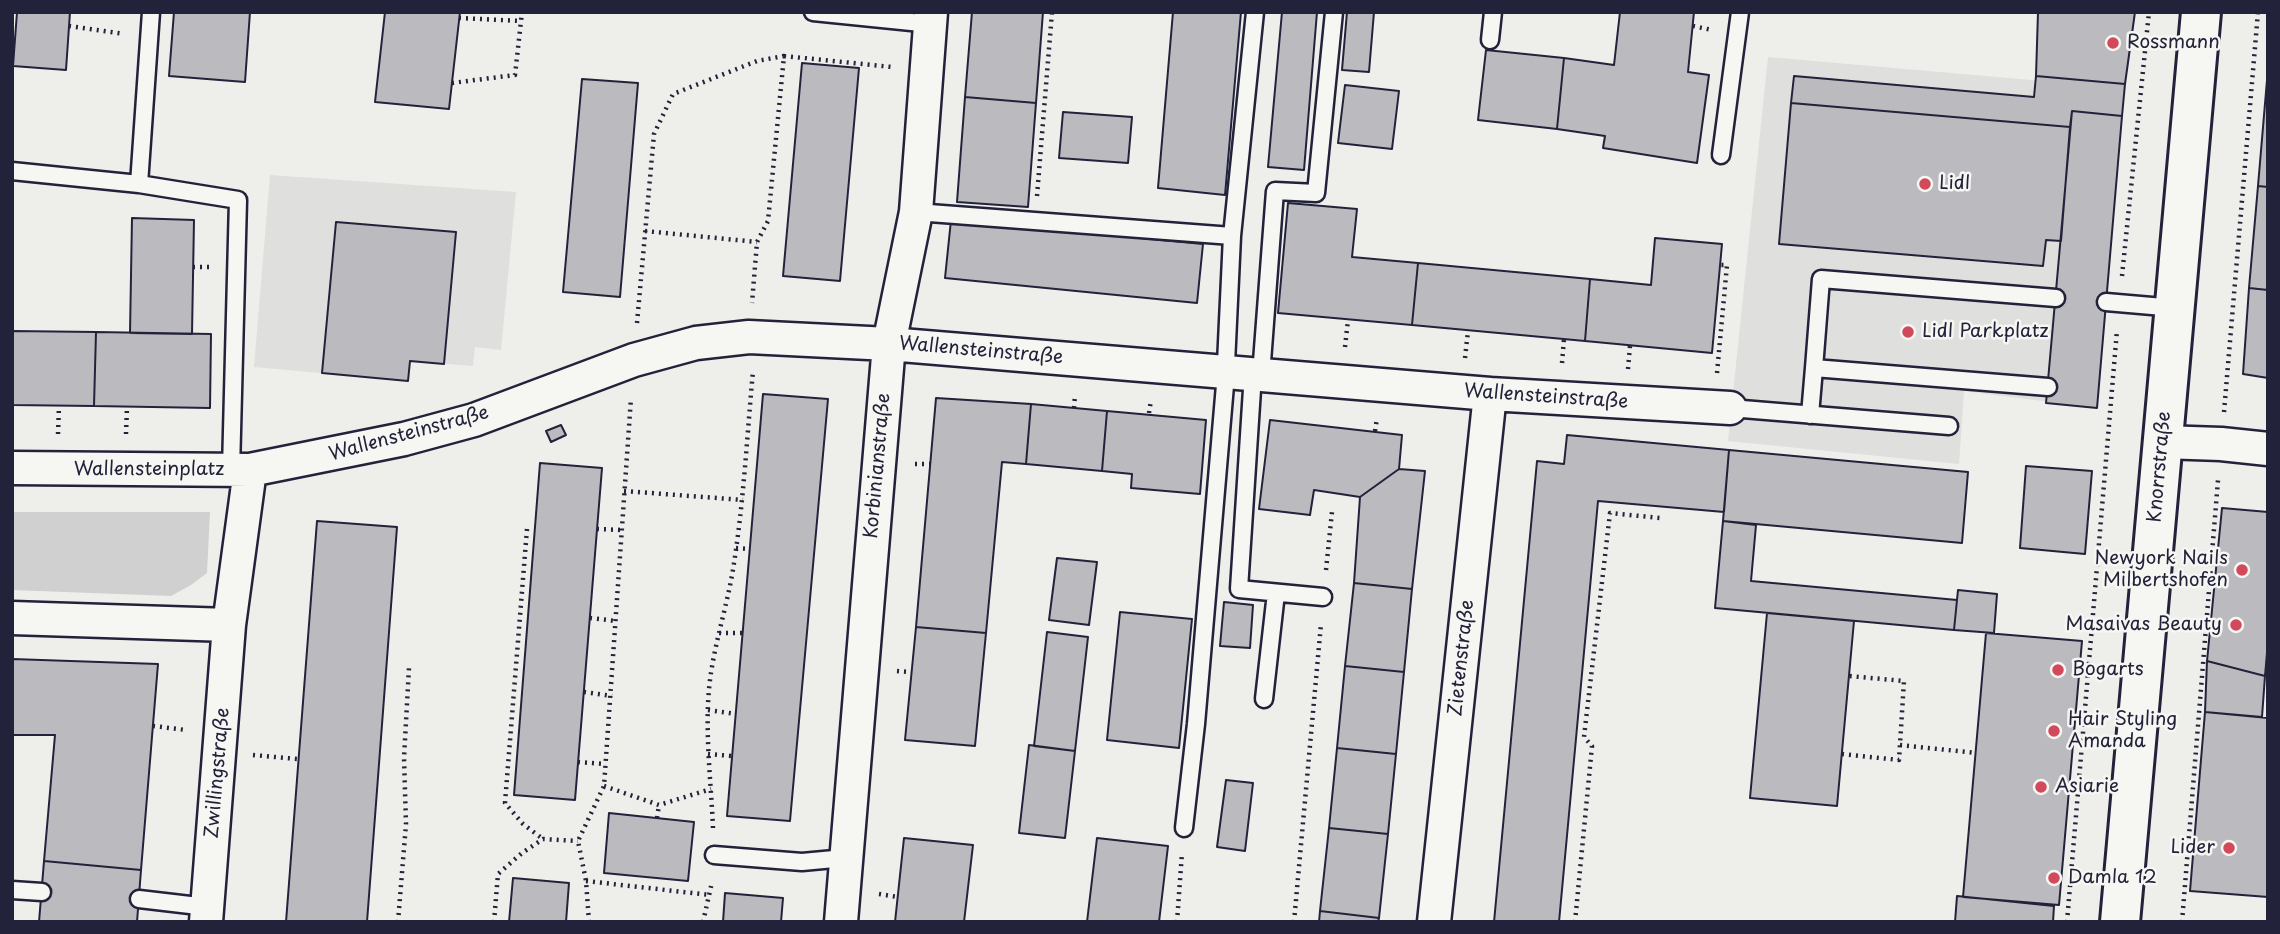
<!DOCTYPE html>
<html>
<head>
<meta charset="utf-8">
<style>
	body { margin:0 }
	#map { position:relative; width:2280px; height:934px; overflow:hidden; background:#eeeeeb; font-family:"Playpen Sans",sans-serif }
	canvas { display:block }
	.frame { position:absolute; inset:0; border:14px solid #22223b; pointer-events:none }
</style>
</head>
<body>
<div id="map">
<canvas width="2280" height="934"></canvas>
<div class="frame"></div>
</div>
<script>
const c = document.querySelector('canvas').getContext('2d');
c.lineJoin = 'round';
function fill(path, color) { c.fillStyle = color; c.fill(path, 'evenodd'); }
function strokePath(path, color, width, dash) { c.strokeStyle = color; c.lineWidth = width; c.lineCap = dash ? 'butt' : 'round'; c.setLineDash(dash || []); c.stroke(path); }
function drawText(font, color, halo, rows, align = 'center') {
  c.font = font + ' "Playpen Sans",sans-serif'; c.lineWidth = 5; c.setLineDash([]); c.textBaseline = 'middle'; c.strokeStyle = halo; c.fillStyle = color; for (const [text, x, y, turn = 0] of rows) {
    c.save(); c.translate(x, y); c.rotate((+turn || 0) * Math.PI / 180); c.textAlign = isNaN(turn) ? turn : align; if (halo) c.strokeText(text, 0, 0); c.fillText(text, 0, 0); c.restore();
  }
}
fill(new Path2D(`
	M1768,57L2123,88L2097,408L1964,391L1959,464L1728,441Z
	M270,175L516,192L501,350L475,347L473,366L410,361L408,381L254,367Z`), '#dfdfde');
fill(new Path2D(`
	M12,512H210L207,573L191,585L171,596L12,590Z`), '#d0d0d1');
const building = new Path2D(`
	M17,12H70L66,70L13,66Z
	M174,12H250L245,82L169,76Z
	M385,12H460L449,109L375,102Z
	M972,12H1043L1036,103L965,97Z
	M1173,12H1241L1225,195L1158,188Z
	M1282,12H1317L1304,170L1268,167Z
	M1347,12H1374L1369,72L1342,70Z
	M1620,12H1694L1688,72L1709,75L1697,163L1603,148L1605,136L1557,129L1564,58L1614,65Z
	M2038,12H2135L2125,84L2036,76Z
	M1486,50L1564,58L1557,129L1478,120Z
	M802,63L859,68L840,281L783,276Z
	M1794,76L2034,97L2036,76L2125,84L2122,116L2072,111L2070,127L1791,103Z
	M582,79L638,83L620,297L563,292Z
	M2267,80H2268V187L2258,186Z
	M1345,85L1399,91L1392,149L1338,143Z
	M965,97L1036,103L1028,207L957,202Z
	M1791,103L2070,127L2061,241L2046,240L2043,266L1779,244Z
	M2072,111L2122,116L2097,408L2046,403Z
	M1063,112L1132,117L1128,163L1059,158Z
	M2258,186L2268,187V290L2249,288Z
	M1288,203L1357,209L1352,257L1418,263L1412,325L1278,313Z
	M132,218L194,220L192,334L130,333Z
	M951,220L1203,244L1197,303L945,278Z
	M336,222L456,232L444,364L410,361L408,381L322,373Z
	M1655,238L1722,244L1712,353L1585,341L1590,279L1651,285Z
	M1418,263L1590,279L1585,341L1412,325Z
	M2249,288L2268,290V378L2243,374Z
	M12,331L96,332L94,406L12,405Z
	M96,332L211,334L210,408L94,406Z
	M763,394L828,399L790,821L727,816Z
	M936,398L1031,404L1026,464L1002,462L986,633L916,627Z
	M1031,404L1107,411L1102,471L1026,464Z
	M1107,411L1206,420L1200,494L1131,488L1132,474L1102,471Z
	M1270,420L1402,435L1399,469L1360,497L1314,490L1310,515L1259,509Z
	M561,425L566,435L551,442L546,431Z
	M1567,435L1729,450L1724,512L1598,501L1559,922H1494L1537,461L1564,464Z
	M1729,450L1968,472L1962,543L1723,521Z
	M540,463L602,468L575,800L514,795Z
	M2026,466L2092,471L2085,554L2020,548Z
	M1399,469L1425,471L1412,589L1354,583L1360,497Z
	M2222,508L2268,512V641L2265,676L2207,661Z
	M317,521L397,527L367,922H286Z
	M1723,521L1756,525L1751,581L1957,600L1954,630L1715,608Z
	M1057,558L1097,562L1089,625L1049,620Z
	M1354,583L1412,589L1404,672L1345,666Z
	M1958,590L1997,594L1994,633L1954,630Z
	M1224,602L1253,605L1250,648L1220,646Z
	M1120,612L1192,619L1179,748L1107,740Z
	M1767,613L1854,621L1837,806L1750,798Z
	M916,627L986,633L975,746L905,740Z
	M1047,632L1088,637L1075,751L1034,746Z
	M1986,633L2082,641L2059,905L1963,897Z
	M12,659L158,664L141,870L44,861L55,735H12Z
	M2207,661L2265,676L2262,717L2205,712Z
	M1345,666L1404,672L1396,754L1337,748Z
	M2205,712L2268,718V897L2190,891Z
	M1029,745L1075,751L1065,838L1019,833Z
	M1337,748L1396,754L1388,834L1329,828Z
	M1226,780L1253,783L1245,851L1217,847Z
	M609,813L694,822L688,881L604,873Z
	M1329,828L1388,834L1379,918L1320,911Z
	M904,838L973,845L964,922H895Z
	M1097,838L1168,846L1159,922H1087Z
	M44,861L141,870L137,922H39Z
	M513,878L569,883L566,922H509Z
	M725,893L783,898L781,922H723Z
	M1957,896L2054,906L2053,922H1955Z
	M1320,911L1379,918L1378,922H1319Z`);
fill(building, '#bbbbbf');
strokePath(building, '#22223b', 2);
const lane = new Path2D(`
	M813,12L931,24
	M1490,40L1493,12
	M1721,155L1740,12
	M12,171L139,184L238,200L231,470
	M139,184L151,12
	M916,212L1232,236
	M2106,302L2175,308
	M1253,374L1239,589L1323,597
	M1261,375L1275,191L1316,193L1334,12
	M2048,387L1814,368L1821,279L2056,298
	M1730,408L1949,426
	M1810,415L1814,368
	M1264,699L1276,593
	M1184,828L1196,724L1225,385L1232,236L1255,12
	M714,855L802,862L845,858
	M12,890L42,892
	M139,899L207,907`);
const street = new Path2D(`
	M2162,442L2221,444L2268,449
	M12,468L250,470L404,439L474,420L634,360L696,343L749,337L889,344L1490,394L1730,408
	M12,618L229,625L250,470
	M206,922L229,625
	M841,922L889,344L916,212L931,12
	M1434,922L1490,394`);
const secondary = new Path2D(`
	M2120,922L2201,12`);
strokePath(lane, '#22223b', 21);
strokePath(street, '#22223b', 37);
strokePath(secondary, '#22223b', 44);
strokePath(new Path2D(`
	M459,18L521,21
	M69,26L124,34
	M1693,26L1712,30
	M784,56L892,67
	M452,83L515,75L522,12
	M1037,196L1052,12
	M645,231L757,242
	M193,267H209
	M2122,276L2149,12
	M637,323L654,134L673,94L757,61L784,56L768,221L757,242L752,303
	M1345,347L1348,320
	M1465,358L1468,331
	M1562,363L1564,339
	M1628,369L1630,346
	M1717,373L1727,265H1720
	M1074,408L1075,395
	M2224,412L2258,12
	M1149,413L1151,400
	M1375,431L1377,418
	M58,434L59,406
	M126,434L127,407
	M915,464H930
	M624,491L743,500
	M527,529L505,803L523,824L543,839
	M597,529L622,530
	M736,548L750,549
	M1326,570L1332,512
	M590,618L616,621
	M719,633H743
	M897,671L911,672
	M584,692L612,696
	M708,710L736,714
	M153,726L186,730
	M1900,745L1976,753
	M708,754L732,756
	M1842,754L1899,760L1904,681L1849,676
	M253,755L297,759
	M578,762L606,764
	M604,786L659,805L711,789
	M657,818L659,805
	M713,828C711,781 705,735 709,689C713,646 728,605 734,563C744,499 747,435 753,371
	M586,881L710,895
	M879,894L898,897
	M398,922L406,824L404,758L409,668
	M494,922L498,874L522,853L543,839L578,841
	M589,922L586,881L578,841L604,786L631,398
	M703,922L712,882
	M1177,922L1182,853
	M1294,922L1321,624
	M1575,922L1592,746L1584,737L1610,513L1660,518
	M2067,922L2117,330
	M2182,922L2218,480`), '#22223b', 4.5, [2, 5]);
strokePath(lane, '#f6f6f2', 16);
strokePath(street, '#f6f6f2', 32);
strokePath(secondary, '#f6f6f2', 38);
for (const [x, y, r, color] of [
	[2113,43,7,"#d1495b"],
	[1925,184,7,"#d1495b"],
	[1908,332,7,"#d1495b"],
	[2242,570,7,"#d1495b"],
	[2236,625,7,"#d1495b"],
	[2058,670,7,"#d1495b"],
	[2054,731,7,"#d1495b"],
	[2041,787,7,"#d1495b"],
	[2229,848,7,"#d1495b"],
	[2054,878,7,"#d1495b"]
]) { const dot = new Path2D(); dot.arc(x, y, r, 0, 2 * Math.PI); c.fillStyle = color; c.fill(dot); strokePath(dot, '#f6f6f2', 2.5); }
drawText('19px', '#22223b', '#f6f6f2', [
	["Rossmann",2127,43],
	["Lidl",1939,184],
	["Lidl Parkplatz",1922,332],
	["Newyork Nails",2228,559,"right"],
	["Milbertshofen",2228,581,"right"],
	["Masaivas Beauty",2222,625,"right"],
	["Bogarts",2072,670],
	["Hair Styling",2068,720],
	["Amanda",2068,742],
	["Asiarie",2055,787],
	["Lider",2215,848,"right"],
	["Damla 12",2068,878]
], 'left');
drawText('19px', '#22223b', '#f6f6f2', [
	["Wallensteinstraße",981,351,5],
	["Wallensteinstraße",1546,397,4],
	["Wallensteinstraße",409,434,-15],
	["Korbinianstraße",878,466,-85],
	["Knorrstraße",2160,467,-85],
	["Wallensteinplatz",149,470],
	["Zietenstraße",1462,658,-84],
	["Zwillingstraße",218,773,-85]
]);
</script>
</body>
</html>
